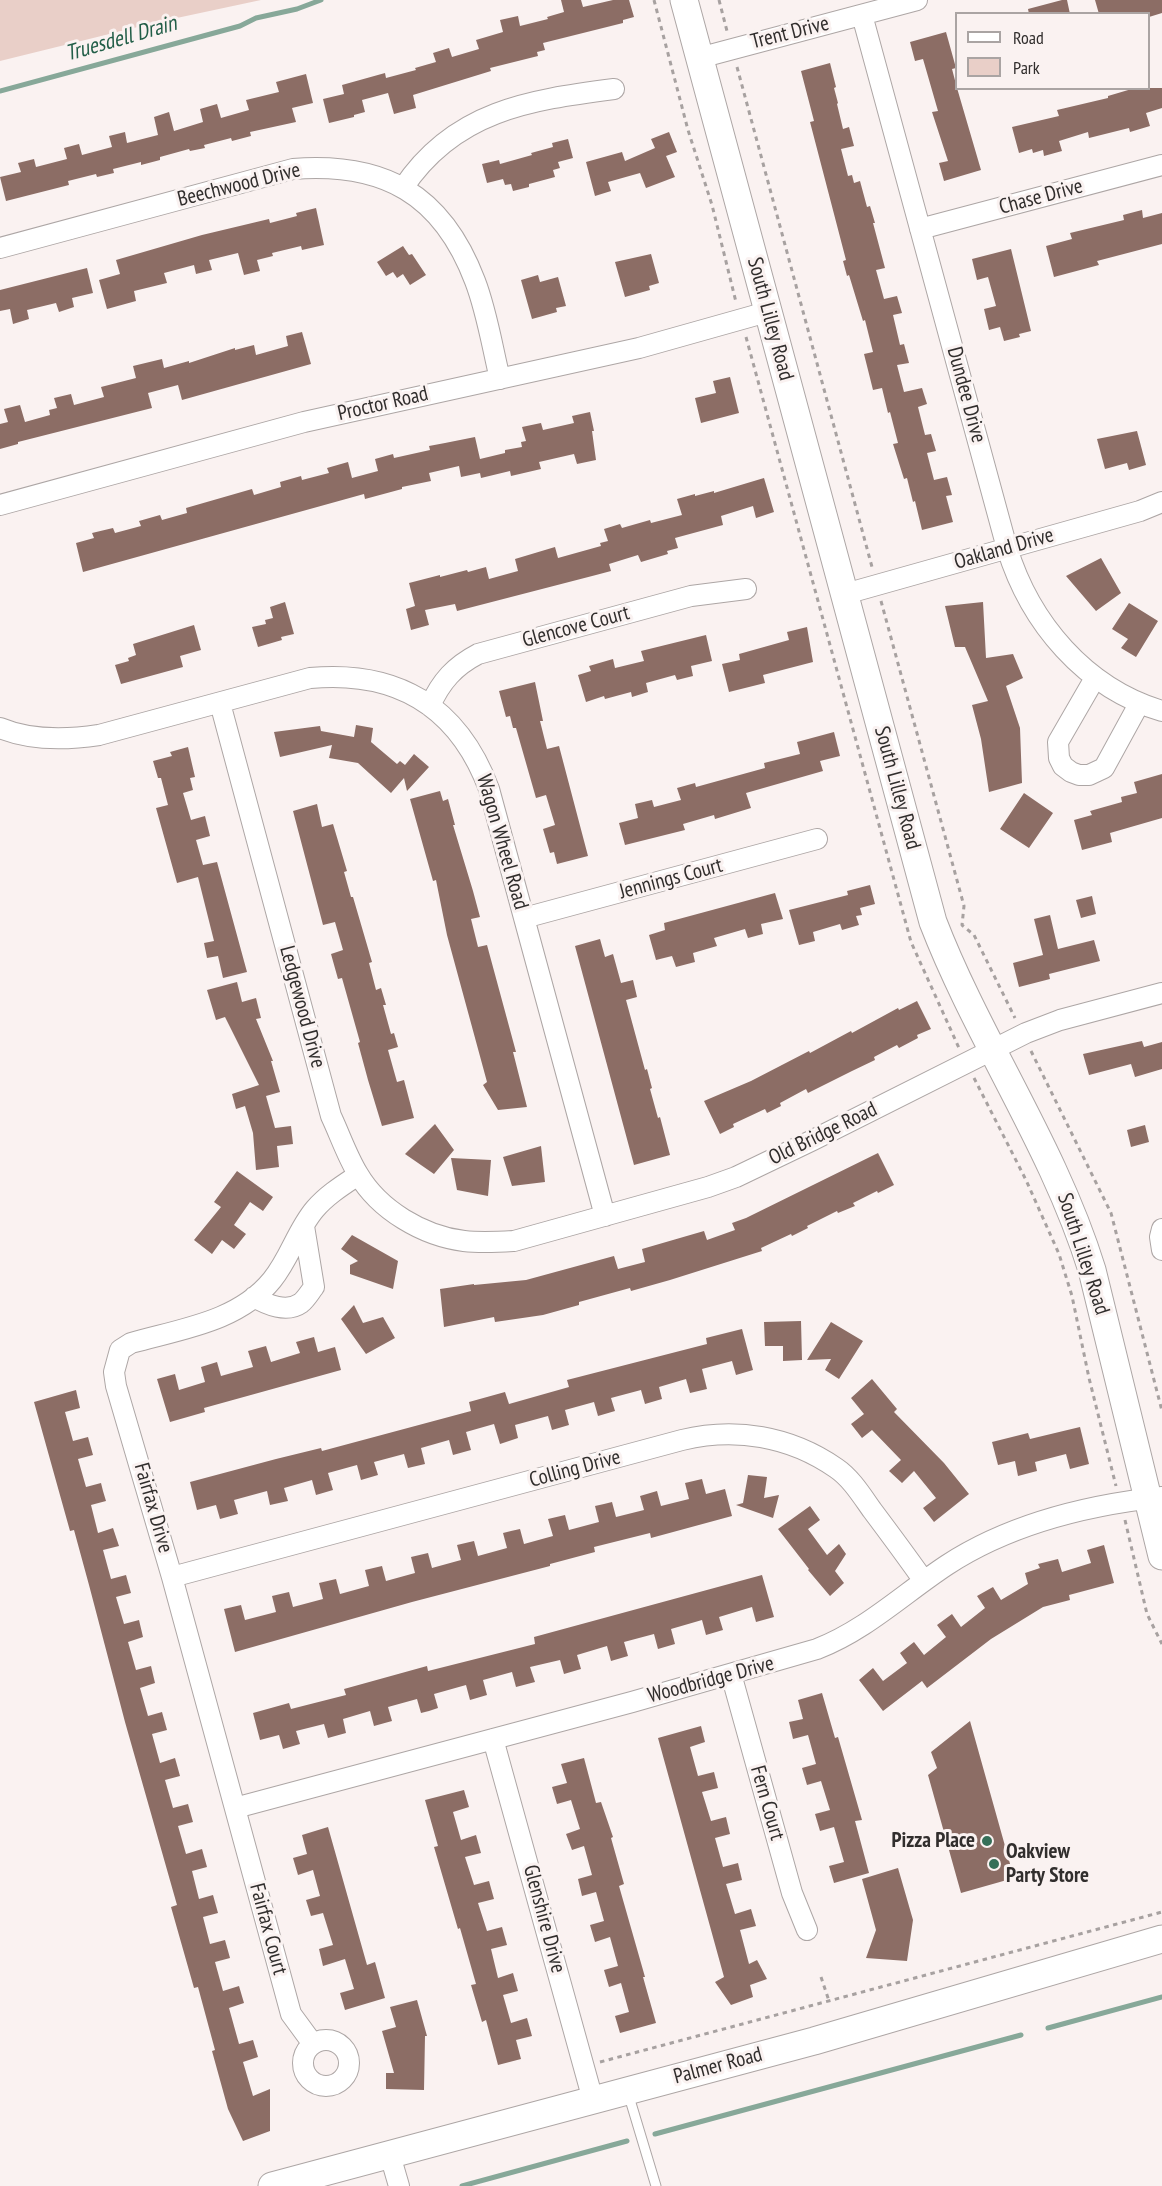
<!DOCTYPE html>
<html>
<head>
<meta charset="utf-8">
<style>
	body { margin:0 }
	#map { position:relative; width:1162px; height:2186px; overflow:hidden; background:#faf2f1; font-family:"PT Sans Narrow",sans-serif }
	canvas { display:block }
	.legend { position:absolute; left:955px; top:12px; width:195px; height:78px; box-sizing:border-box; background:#faf2f1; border:2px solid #aaa4a3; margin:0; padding:8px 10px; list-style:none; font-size:18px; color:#312e2d }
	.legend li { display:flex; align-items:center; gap:12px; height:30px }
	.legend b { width:30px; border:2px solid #aaa4a3 }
</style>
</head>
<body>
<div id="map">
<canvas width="1162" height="2186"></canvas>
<ul class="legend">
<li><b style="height:8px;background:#fff"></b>Road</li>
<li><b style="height:16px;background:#e9cfc8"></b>Park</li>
</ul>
</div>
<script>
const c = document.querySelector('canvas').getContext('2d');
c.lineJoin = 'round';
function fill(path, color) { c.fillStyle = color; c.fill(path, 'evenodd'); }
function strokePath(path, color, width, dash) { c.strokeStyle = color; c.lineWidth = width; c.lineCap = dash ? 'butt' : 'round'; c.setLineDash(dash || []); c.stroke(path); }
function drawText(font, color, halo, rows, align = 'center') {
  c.font = font + ' "PT Sans Narrow",sans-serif'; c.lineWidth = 6; c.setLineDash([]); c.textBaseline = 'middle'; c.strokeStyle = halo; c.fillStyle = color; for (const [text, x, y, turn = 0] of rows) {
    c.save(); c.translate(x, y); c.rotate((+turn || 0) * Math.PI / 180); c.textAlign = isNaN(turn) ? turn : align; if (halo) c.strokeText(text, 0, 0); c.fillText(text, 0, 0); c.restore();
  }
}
fill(new Path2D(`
	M0,0H261L158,22L0,61Z`), '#e9cfc8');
strokePath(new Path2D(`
	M0,91L240,26L256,18L297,9L321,0
	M1048,2028L1162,1997
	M655,2134L1021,2035
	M462,2186L627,2141`), '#87a899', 5);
fill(new Path2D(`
	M561,0H581L583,7L613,0H629L634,17L623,20V23L543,43L545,50L537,52L538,56L490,68L491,71L413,95L416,108L394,114L388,93L362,100L365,112L354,115V117L329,123L323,99L344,94L342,85L385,73L386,78L416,70L415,68L436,62L433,53L449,48L452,57L479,49L476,40L503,32L500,20L518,16L520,26L548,19L547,17L564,12Z
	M1062,0H1067L1070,14H1029L1028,9Z
	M1095,0H1162V13L1149,17V14H1099Z
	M946,32L956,68L952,69L957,88L981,170L944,181L939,163L948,161L932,112L938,111L923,59L915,61L910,42Z
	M830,63L836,87L834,88L838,103L837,104L843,129L849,127L854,146L841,149L848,176L852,175L854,183L860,181L867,207L870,206L875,223H873L885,268L876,270L884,299L897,296L902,313L893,315L900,345L904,344L909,363L897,365L904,392L922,388L927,404L918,407L925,435L931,434L936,451L927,453L934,480L947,477L952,495L946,496L953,522L922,530L915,501L913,502L907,478L904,479L893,444L898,443L890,412L888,413L882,388L873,390L864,354L873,352L865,320L863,321L849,275L847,276L843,261L846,260L810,122L814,121L801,71Z
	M306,74L313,103L292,108L296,122L250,132L251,136L232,141L231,138L204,145L205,148L190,151L189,149L160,157V160L141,165V162L113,169L114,173L97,177L96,174L68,181L69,185L6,201L0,177L21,172L18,163L34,159L36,167L67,159L64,148L79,144L82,155L112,147L109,136L125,132L127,143L158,135L154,117L169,112L174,131L203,122L200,109L217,104L221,118L249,110L246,100L279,92L276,82Z
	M1135,88H1162V108L1146,113L1150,126L1130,132L1129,128L1089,138L1088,132L1059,141L1062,151L1044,156L1043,150L1033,153L1032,149L1019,153L1012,127L1059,116L1057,110L1108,98V96Z
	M669,132L677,152L666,156L675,177L646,188L640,173L608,182L611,191L595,196L586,162L622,152L625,161L655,148L651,139Z
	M568,139L573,158L558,162L560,168L553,170L555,177L529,184V187L513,191L511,184L505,185L503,179L487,183L482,164L499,160L500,164L532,155L531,153L553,147L552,143Z
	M316,208L324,245L302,250L301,246L272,253L273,256L257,260L260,271L244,275L238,253L209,260L212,270L196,274L194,265L164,273L167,283L134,291L136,301L107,309L99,280L120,274L116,260L202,235L269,219L270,223L297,216L296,213Z
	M1142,210L1143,218L1162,213V244L1097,261L1099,265L1054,277L1046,246L1072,239L1070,233L1124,220L1123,215Z
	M403,246L409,255L412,254L426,275L410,285L403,274L397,278L393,272L386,276L377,262Z
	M1011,249L1031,331L1019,334L1020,337L1004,341L1000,327L989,330L984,309L996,306L988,277L977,280L972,259Z
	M651,254L659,283L649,286L650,290L625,297L615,262Z
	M87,268L93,293L72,298L74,307L59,312L56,303L27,310L29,319L13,324L10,309L0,311V290Z
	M538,275L540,282L558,277L566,306L556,308L557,312L532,319L521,280Z
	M302,332L311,364L182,400L178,385L148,393L152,408L18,442V444L0,449V424L8,422L4,409L20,405L25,422L50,415L49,410L57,408L54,398L71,394L74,405L104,397L101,387L136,378L133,366L162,359L164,368L189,361V363L235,348V350L254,345L256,355L288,346L286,336Z
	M730,377L739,413L701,423L695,398L716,393L713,381Z
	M590,412L594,431H592L596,460L577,464L574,454L539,462L541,469L511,476L510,471L481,478L480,473L461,477L459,466L429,473L431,481L402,487V489L365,499L364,494L83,572L76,543L94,538L92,533L113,528L115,533L141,526L139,521L160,515L162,520L187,513L186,508L252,489L254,495L281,487L280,482L301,476L302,480L329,473L327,468L348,462L352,478L378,471L375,459L393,454L394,458L430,450L429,446L445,443L475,437L480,459L505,453V450L522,447L521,442L526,441L522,427L541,423L543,430L574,423L572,416Z
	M1137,431L1146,465L1129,470L1127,463L1105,469L1097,439Z
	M764,478L774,512L756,518L753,506L721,516L723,525L675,538L678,548L667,551L668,554L641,562L638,555L609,564L611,571L596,575L457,611L455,604L425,610L429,625L411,630L406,609L415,606L409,583L440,575V577L467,570L468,572L486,567L489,579L518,571L515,559L555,547L558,558L601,546L600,543L608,541L604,529L620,524L622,528L650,520L651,523L682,515L677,499L695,494V496L714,491V493Z
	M1101,558L1121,593L1096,611L1066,576Z
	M285,602L294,634L281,637L282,640L258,647L252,627L266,624L265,620L273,618L270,607Z
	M983,602L986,658L1013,654L1023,678L1006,686L1020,728L1022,783L989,792L981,739L972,705L988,701L965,647H955L945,606Z
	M1129,603L1158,621L1136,657L1121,648L1128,639L1112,629Z
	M194,625L201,650L180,656L183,667L121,684L115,665L129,661L128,658L136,655L133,644Z
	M807,627L813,662L763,675L765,683L729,692L722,664L740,660L739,654L789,640L787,632Z
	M706,635L712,661L691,666L693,676L677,680L675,675L646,683L648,692L632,697L631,692L605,699L604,696L586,702L578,675L591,671L589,666L613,659L615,668L644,661L641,651Z
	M535,682L543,721H540L547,749L559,746L588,856L557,864L554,852L550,853L543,829L555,825L546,795L536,798L516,728H513L510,716L506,717L499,691Z
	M356,725L373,728L371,742L397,764L400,761L405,765L414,754L429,767L407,791L404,778L391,793L358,763L329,758L332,745L280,757L274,732L320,726L321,731L354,737Z
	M834,732L840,756L820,761L823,771L746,793L751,808L715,819L714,815L683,824L685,830L625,845L619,823L638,818L635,804L652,800L654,807L681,800L677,788L695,783L696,787L765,768L764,763L800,754L797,742Z
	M188,747L195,777L190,778L193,790L183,793L191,820L205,816L210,836L196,840L203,865L217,862L247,972L223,978L218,956L207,958L204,943L214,941L198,877L177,883L156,808L168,805L161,778H158L153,761L172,756L170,752Z
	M1162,774V818L1110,833L1112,842L1082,850L1074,820L1092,815L1090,811L1122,802L1121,797L1137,793L1134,782Z
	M440,791L443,801L448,799L455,825H453L473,891L480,917L471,919L478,947L487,945L516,1052H513L527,1107L498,1110L483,1085L487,1082L447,935L436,880L433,881L410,799Z
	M1024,793L1053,813L1029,848L1000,829Z
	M317,804L322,827L333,824L347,871L344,872L351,897H353L372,962L369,963L376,990L381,988L386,1005H383L391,1034L394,1033L398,1047L388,1050L397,1082L404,1080L414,1118L382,1126L368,1080L358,1043L360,1042L342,978L338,979L331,954L343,950L335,922L323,925L293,811Z
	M870,885L875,904L860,908L862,915L856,916L859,925L842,930L840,924L813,932L815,941L799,945L789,910L848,895L847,891Z
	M775,893L783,919L761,924L763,934L748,938L745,929L714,938L717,946L693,953L695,962L676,967L672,956L656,960L649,935L665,930L664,923Z
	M1092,896L1096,914L1081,918L1076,900Z
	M1050,915L1058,949L1094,940L1100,961L1049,974L1050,979L1019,987L1013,963L1043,955L1034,919Z
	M600,939L605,957L613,954L621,983L633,980L637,997L626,1000L645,1070L647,1069L652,1088L650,1089L658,1118L660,1117L670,1155L634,1165L575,946Z
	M237,982L242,1002L256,998L261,1018L256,1019L273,1061H271L280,1092L266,1096L275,1128L291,1126L293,1144L277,1146L279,1167L256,1170L253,1133L245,1106L236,1109L232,1094L259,1085L225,1017L216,1020L207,990Z
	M917,1001L931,1029L917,1035L918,1038L899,1048L897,1045L874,1057L875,1060L852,1071L808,1093L806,1089L780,1103L781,1106L767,1113L765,1109L733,1124L734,1127L720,1134L704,1101L751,1081L809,1051L810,1053L851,1031L852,1033L898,1008L899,1010Z
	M1142,1041L1144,1047L1162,1042V1069L1135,1077L1131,1064L1089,1075L1083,1054Z
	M435,1124L454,1150L434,1174L405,1154Z
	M1145,1125L1149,1142L1131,1147L1127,1130Z
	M541,1146L545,1182L512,1186L503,1157Z
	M878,1153L894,1185L878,1193L877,1191L853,1203L855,1206L838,1213L837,1211L807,1226L808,1228L792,1236L791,1234L761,1248L762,1251L670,1280L631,1291L630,1288L579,1302V1305L543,1315L495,1322L494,1317L444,1327L440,1289L474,1284V1285L526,1280L614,1256L618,1269L645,1262L642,1249L704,1231L707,1240L735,1230L732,1223L746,1218Z
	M451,1158L491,1160L488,1196L457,1190Z
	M237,1171L273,1197L263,1211L250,1202L234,1225L246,1234L234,1249L222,1240L212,1254L194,1240L221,1207L214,1202Z
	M352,1235L398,1261L393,1289L350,1274V1265L358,1261L341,1249Z
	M354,1305L363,1323L383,1317L395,1338L366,1354L341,1319Z
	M801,1321L802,1360L783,1361V1346H765L764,1322Z
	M831,1322L863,1341L839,1379L825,1370L831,1359L807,1360Z
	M742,1329L753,1370L736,1375L732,1361L702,1369L707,1389L690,1393L686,1379L659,1387L662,1399L645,1404L641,1390L611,1398L615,1411L598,1416L594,1402L565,1410L569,1425L552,1430L548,1416L515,1425L518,1438L500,1444L494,1424L466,1432L471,1450L453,1455L449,1440L421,1448L425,1464L408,1468L404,1454L374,1462L378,1475L361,1480L357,1465L328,1473L333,1490L316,1495L312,1480L284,1488L288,1501L270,1505L267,1491L234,1500L238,1514L220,1519L216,1505L197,1510L190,1482L276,1459L321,1448L322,1451L471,1411L469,1402L505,1392L509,1404L569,1387L567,1380L707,1344L706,1338Z
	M314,1337L318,1352L335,1347L341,1370L204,1408L205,1412L170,1422L157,1379L175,1374L179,1390L205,1382L201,1367L217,1362L221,1376L253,1367L248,1351L266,1346L271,1362L300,1353L296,1342Z
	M872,1379L897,1409L894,1412L944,1463L969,1494L934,1522L923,1508L936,1498L914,1471L902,1483L889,1471L901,1460L872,1430L862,1438L851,1424L864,1414L851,1398Z
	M76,1390L80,1408L65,1412L73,1441L88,1437L93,1455L78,1459L86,1487L101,1483L103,1491L106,1501L91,1505L98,1533L113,1528L119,1546L103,1550L111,1579L126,1575L131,1593L116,1597L124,1624L139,1620L143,1637L128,1642L136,1670L151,1666L155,1683L140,1688L148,1716L162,1712L167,1730L152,1734L160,1763L175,1758L180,1776L165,1780L173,1808L188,1804L193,1822L178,1826L186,1854L202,1849L207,1867L192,1871L199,1899L213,1895L218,1913L203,1917L210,1944L225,1940L230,1958L215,1962L223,1991L239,1986L244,2003L229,2008L239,2044L253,2040L258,2057L243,2062L253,2096L270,2089V2131L243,2141L228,2109L212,2051L215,2050L198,1987L194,1988L171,1907L177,1905L125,1722L89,1585L74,1530L70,1531L34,1402Z
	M1080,1427L1089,1464L1070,1469L1066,1454L1035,1462L1037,1471L1018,1476L1015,1461L998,1465L992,1442L1028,1433L1030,1439Z
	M748,1475L767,1477L764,1498L779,1495L773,1518L736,1505L743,1503Z
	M702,1479L706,1494L725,1489L732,1516L651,1538L650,1533L594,1547L595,1552L550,1564V1566L412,1602L235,1652L224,1609L241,1605L245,1620L276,1612L272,1596L289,1592L293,1607L323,1599L319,1583L336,1579L340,1594L369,1586L365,1570L382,1566L386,1581L415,1573L411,1557L428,1553L432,1568L461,1560L457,1545L474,1541L478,1556L507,1548L503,1533L511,1531L520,1529L524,1544L553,1536L548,1519L565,1515L569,1530L599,1522L595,1506L604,1504L612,1502L616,1517L644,1510L640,1496L657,1491L661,1506L689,1499L685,1483Z
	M810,1506L820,1520L808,1529L827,1555L839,1544L846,1554L835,1571L844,1583L830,1596L808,1570L809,1569L778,1529Z
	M1104,1545L1114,1583L1069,1595L1070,1600L1043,1607L991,1639L927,1688L922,1681L883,1711L859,1680L873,1668L883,1681L907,1663L900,1653L914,1642L924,1655L946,1637L937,1625L952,1614L961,1627L985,1608L977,1596L993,1587L1001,1600L1028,1584L1025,1573L1040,1568L1038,1564L1058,1559L1062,1572L1091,1563L1087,1550Z
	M762,1575L774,1617L756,1622L752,1607L719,1617L723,1630L706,1635L702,1620L671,1629L675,1644L658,1649L654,1634L624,1642L628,1656L611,1661L607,1646L577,1655L581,1669L564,1674L560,1660L530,1667L535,1682L516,1687L512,1672L483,1680L487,1695L470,1700L466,1685L434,1694L438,1708L429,1711L421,1713L417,1699L388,1707L392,1721L374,1726L370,1711L343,1719L346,1733L328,1738L324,1724L296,1731L300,1744L283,1749L279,1735L260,1740L253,1713L289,1703L291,1709L346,1695L344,1689L427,1666L428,1671L535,1644L534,1637Z
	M822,1693L835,1738L838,1737L862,1820L855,1821L869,1873L834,1883L829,1866L844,1862L834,1827L820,1831L815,1814L830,1810L821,1781L807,1785L802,1768L816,1764L808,1735L793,1739L789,1722L803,1719L798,1700Z
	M970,1721L1014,1878L961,1893L928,1775L937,1768L931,1752Z
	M701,1726L705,1742L690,1747L698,1776L714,1772L718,1788L702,1792L711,1821L726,1817L730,1834L715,1838L723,1867L738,1863L742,1880L726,1884L735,1914L751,1909L756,1926L740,1930L749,1964L757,1960L767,1979L750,1985L753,1997L731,2005L715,1982L724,1977L658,1738Z
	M584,1758L596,1803L601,1802L613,1837L611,1838L624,1884L619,1886L645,1977H643L656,2023L620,2033L615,2016L629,2012L621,1983L609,1987L604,1970L618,1966L610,1937L595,1942L590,1925L604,1921L596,1892L582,1896L578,1879L592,1875L584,1846L572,1850L566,1834L580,1829L571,1800L557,1804L552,1787L567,1783L561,1764Z
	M464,1790L469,1807L453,1812L461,1840L476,1835L481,1853L465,1857L474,1885L489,1881L494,1899L478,1903L487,1931L502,1927L507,1945L491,1949L498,1978L513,1973L518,1991L503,1995L511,2023L527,2018L532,2036L516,2040L521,2059L498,2065L486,2020L482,2022L471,1985L476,1984L460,1928L458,1929L434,1847L438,1846L425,1800Z
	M328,1827L367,1965L375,1962L385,1998L345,2010L340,1993L354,1989L345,1959L323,1966L319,1949L333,1945L323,1913L311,1916L306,1900L320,1896L313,1870L298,1875L293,1858L307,1854L302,1835Z
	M898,1868L913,1920L907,1961L866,1958L876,1930L862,1879Z
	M417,2000L427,2036H425L424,2090L386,2089V2073H394L382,2031L396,2027L390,2007Z`), '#8c6d65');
const lane = new Path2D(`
	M628,2093L656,2186`);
const street = new Path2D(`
	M862,15L1007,548C1030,623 1085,688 1162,711
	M699,58L917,0
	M403,188C454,111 529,100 614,89
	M920,229L1162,165
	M0,248L293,169C384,162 442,194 475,281C487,312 492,346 500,379
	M0,505L304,422L639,348L767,312
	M845,594L1140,511L1162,502
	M1095,678L1058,742L1059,758L1063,766L1071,772L1079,775H1089L1104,768L1139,704
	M220,703L331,1116C340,1135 347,1156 358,1174C379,1210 423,1236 464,1241C481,1243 497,1242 514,1241L708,1187L736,1177L813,1140L1026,1033L1060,1020L1162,993
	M430,706C441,681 455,666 478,654L691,596L746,589
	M0,728C31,741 66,740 99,735L310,678C397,670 458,706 489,789L605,1216
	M524,918L817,839
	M1162,1229L1160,1237L1162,1250
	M254,1297C267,1305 287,1313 301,1303C306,1299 310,1292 314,1287L304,1226
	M172,1577L682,1440C735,1427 790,1436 836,1468C851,1478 862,1496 872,1510C890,1534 907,1557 924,1581
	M731,1674L792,1893L807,1930
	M493,1739L593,2100
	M235,1808L632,1702L817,1649C866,1630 903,1594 947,1565C1010,1524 1088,1505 1162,1497
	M303 2063a23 23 0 1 1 46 0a23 23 0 1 1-46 0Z
	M313,2044L291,2014L172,1577L116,1386L114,1372L120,1350L131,1343C180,1329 238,1322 272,1280C290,1258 297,1230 315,1209C327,1195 343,1185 358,1175
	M390,2155L399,2186`);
const secondary = new Path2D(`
	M684,0L933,922C979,1041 1054,1147 1092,1270L1162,1556
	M272,2186L814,2041L1162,1939`);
strokePath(lane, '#ada6a5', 11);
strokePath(street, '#ada6a5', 22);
strokePath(secondary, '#ada6a5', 29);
strokePath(new Path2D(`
	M654,0L688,130L712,205L736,302
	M719,0L727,31
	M737,67L872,567
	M746,337L911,942L959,1048
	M881,601L964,906L962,925L974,935L1015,1018
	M1031,1051L1111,1213L1162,1411
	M974,1078L1026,1180L1059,1254L1072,1296L1089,1378L1116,1486
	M1125,1520L1147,1614L1162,1644
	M821,1977L829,2001
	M600,2062L1162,1912`), '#a7a1a0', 3, [4.5, 4.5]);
strokePath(lane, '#fff', 9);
strokePath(street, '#fff', 20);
strokePath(secondary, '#fff', 27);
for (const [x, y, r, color] of [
	[987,1841,6,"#356f58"],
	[994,1864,6,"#356f58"]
]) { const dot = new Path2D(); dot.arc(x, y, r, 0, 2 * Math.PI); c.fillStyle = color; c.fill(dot); strokePath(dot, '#faf2f1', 2); }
drawText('21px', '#312e2d', '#faf2f1', [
	["Trent Drive",790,33,-14],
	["Beechwood Drive",239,185,-14],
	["Chase Drive",1041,197,-15],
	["South Lilley Road",770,319,75],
	["Dundee Drive",966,395,75],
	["Proctor Road",383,404,-13],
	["Oakland Drive",1004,549,-16],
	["Glencove Court",576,627,-15],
	["South Lilley Road",897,788,75],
	["Wagon Wheel Road",502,842,74],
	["Jennings Court",671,879,-15],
	["Ledgewood Drive",302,1007,75],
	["Old Bridge Road",823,1134,-26],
	["South Lilley Road",1083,1254,72],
	["Colling Drive",575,1469,-15],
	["Fairfax Drive",153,1508,74],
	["Woodbridge Drive",711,1680,-15],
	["Fern Court",767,1803,74],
	["Glenshire Drive",544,1919,75],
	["Fairfax Court",268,1929,75],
	["Palmer Road",718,2066,-15]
]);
drawText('bold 21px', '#312e2d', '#faf2f1', [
	["Pizza Place",975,1841],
	["Oakview",1006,1852,"left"],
	["Party Store",1006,1876,"left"]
], 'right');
drawText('italic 22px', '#225e48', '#faf2f1', [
	["Truesdell Drain",121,39,-16]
]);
</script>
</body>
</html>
